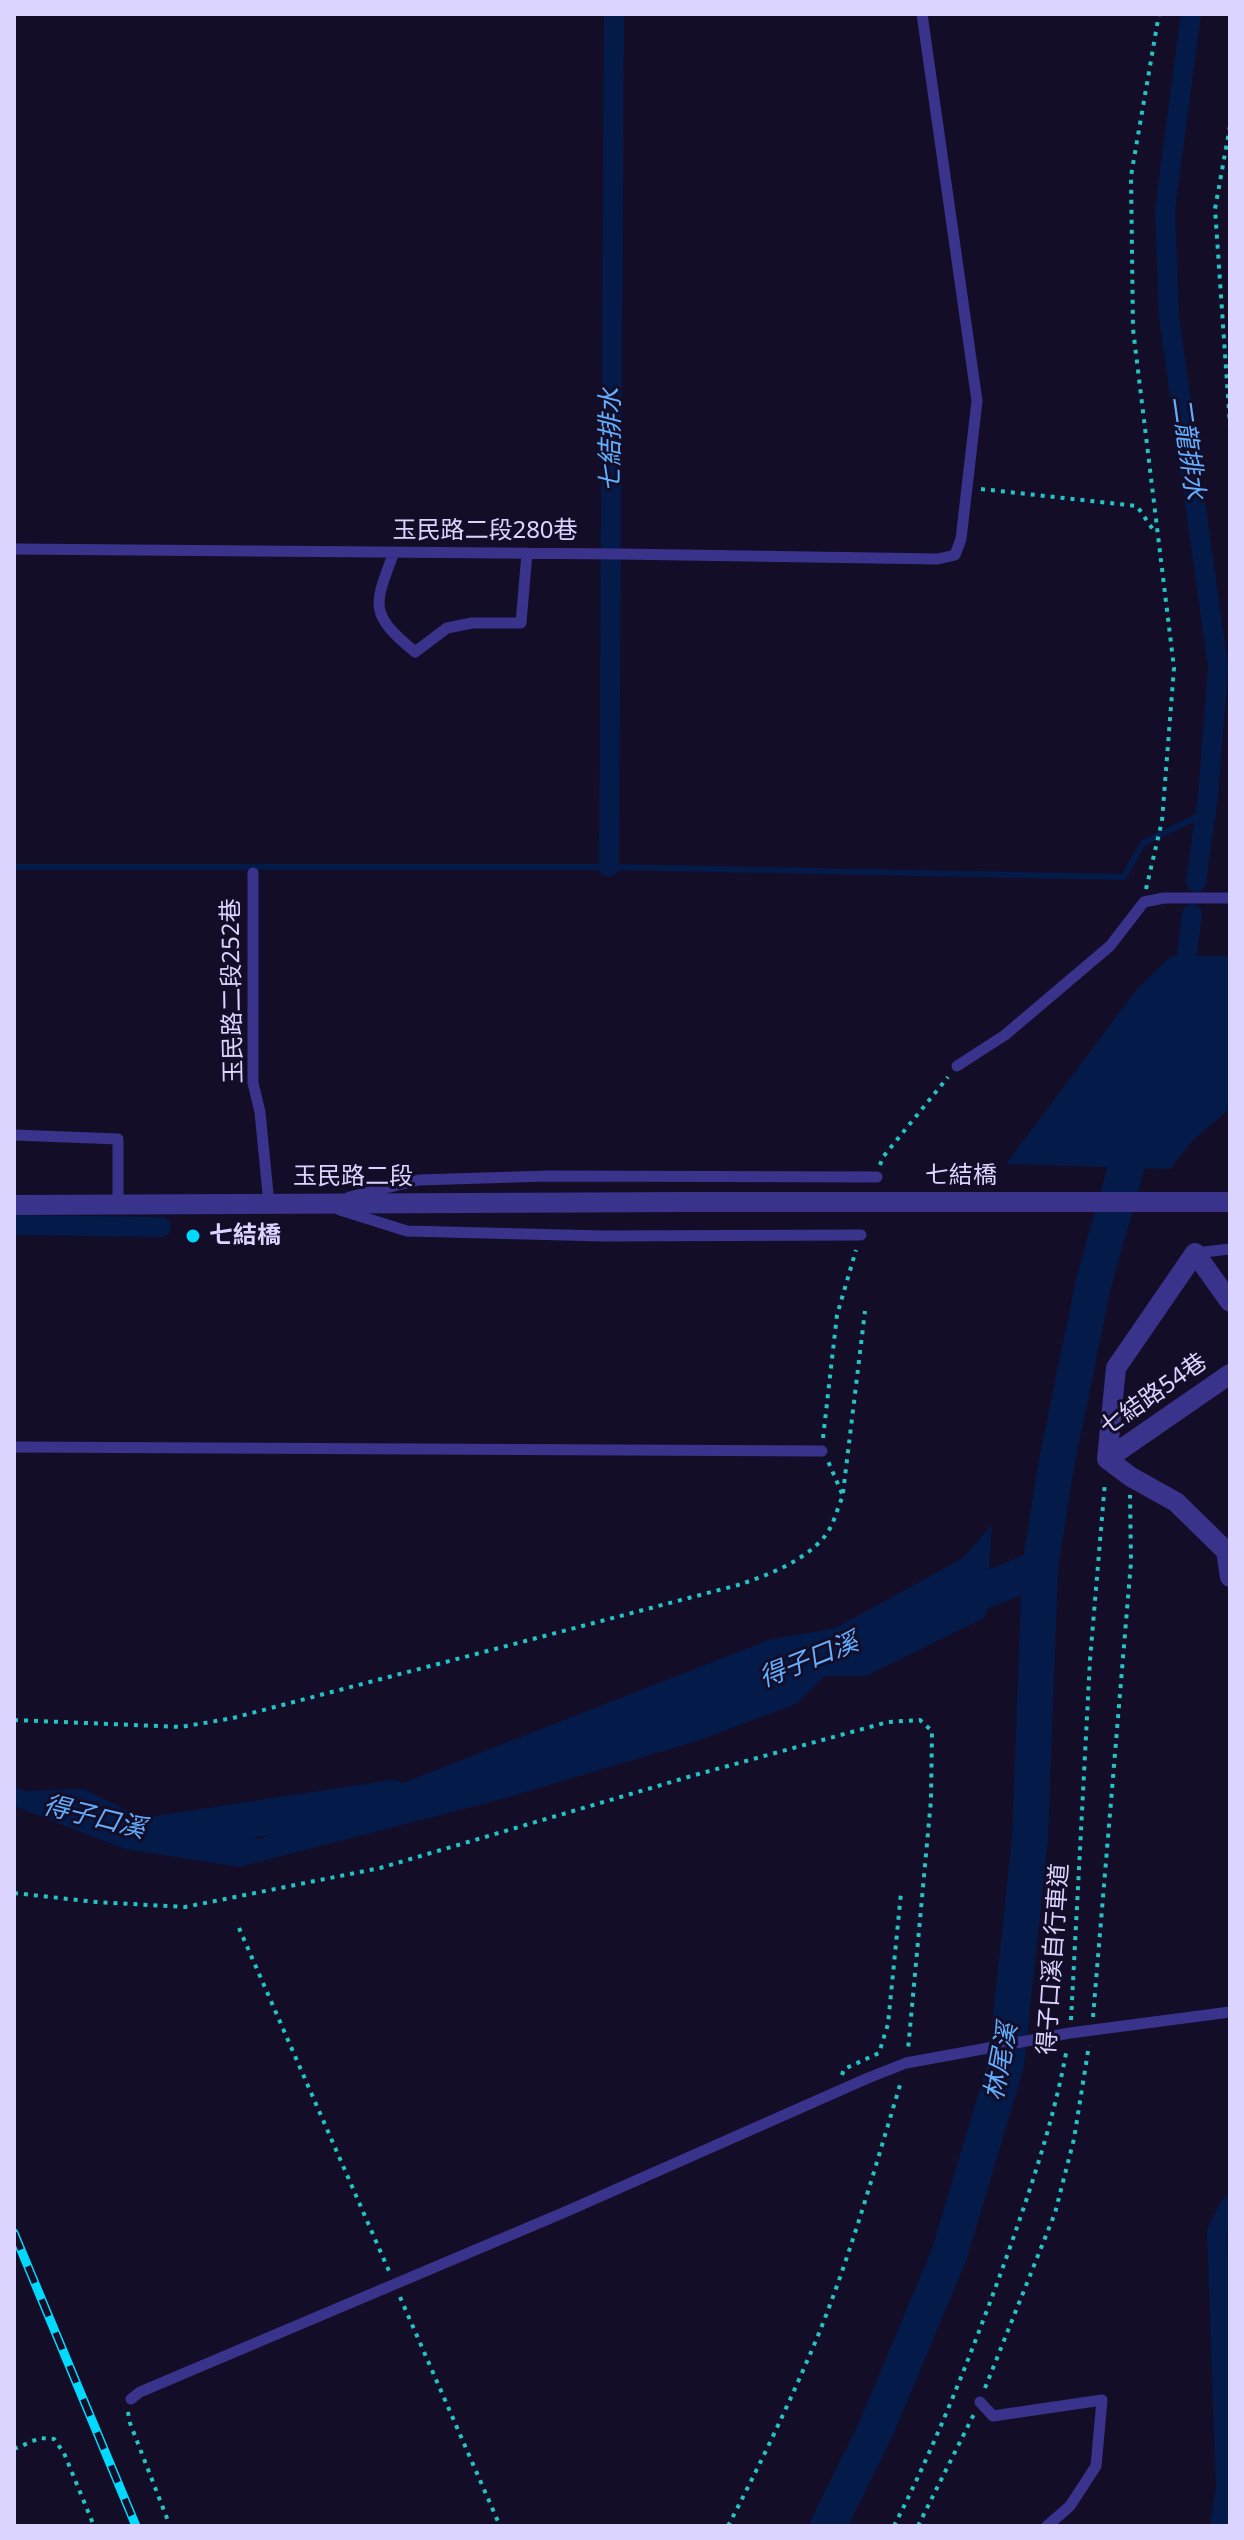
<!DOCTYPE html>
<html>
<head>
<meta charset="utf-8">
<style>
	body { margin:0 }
	#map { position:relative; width:1244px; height:2540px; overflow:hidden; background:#130d28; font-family:"Noto Sans",sans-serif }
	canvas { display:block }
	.frame { position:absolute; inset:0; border:16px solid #dbd4ff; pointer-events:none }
</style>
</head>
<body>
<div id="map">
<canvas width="1244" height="2540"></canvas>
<div class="frame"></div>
</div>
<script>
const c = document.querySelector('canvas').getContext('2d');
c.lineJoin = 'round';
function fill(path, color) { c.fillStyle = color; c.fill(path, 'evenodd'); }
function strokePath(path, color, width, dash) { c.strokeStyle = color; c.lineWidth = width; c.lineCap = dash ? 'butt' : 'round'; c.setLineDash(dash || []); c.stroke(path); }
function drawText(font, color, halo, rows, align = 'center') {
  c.font = font + ' "Noto Sans","Noto Sans TC",sans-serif'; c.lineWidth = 6; c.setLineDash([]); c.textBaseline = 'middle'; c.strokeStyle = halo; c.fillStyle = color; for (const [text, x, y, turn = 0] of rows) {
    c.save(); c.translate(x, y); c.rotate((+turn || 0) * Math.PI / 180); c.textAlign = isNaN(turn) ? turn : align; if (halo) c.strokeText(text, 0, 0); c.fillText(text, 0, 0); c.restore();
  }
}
fill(new Path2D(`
	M1171,956H1230V1109L1194,1139L1170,1169L1006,1164L1137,989Z
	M992,1525L986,1617L866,1676H825L796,1704L697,1741L495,1801L239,1867L125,1849L14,1806V1787L24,1791L84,1789L138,1816L260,1839L771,1639L836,1628L963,1558Z`), '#041b4a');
strokePath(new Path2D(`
	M14,867H609L1124,877L1143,843L1193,819L1206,810`), '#041b4a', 6);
strokePath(new Path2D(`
	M1191,14L1165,209L1169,316L1218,667L1208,796L1196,882
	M609,867L614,14
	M1183,984L1192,914
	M14,1225L161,1227
	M1220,2526L1226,2487L1217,2232L1230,2206`), '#041b4a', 20);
strokePath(new Path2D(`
	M942,1608L1040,1568
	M150,1835L392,1798
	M828,2526L876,2429L949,2255L1006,2064L1030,1839L1040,1568L1056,1466L1094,1281L1128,1161L1148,1126`), '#041b4a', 36);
strokePath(new Path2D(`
	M1230,126L1215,209L1230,426
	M981,489L1137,506L1154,531
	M1146,889L1162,821L1174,668L1133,329L1131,176L1159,14
	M880,1165L883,1157L948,1077
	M823,1438L837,1315L856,1250
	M843,1493L865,1311
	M14,1720L181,1727L233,1718L738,1585C768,1575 805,1561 825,1536C834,1525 837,1508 843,1496L828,1461
	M14,1893L96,1902L185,1907L380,1868L695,1775L888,1722L920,1720L932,1731L931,1800L908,2050
	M239,1928L389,2271
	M1093,2017L1131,1562L1130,1495
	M1071,2020L1090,1660L1105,1482
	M842,2075L844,2069L879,2053L888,2024L901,1893
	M400,2297L500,2526
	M985,2388L1055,2213L1074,2139L1089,2045
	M128,2412L130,2423L170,2526
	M14,2449L40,2438L54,2439L64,2453L94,2526
	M728,2526C760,2465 790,2402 817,2338C851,2255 875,2167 901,2082
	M894,2526C935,2446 968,2362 999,2278C1026,2203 1053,2126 1067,2048
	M918,2526L974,2414`), '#22c5c3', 4, [4, 6]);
strokePath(new Path2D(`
	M14,549L619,554L938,559L955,555L961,539L977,401L922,14
	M394,552C374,606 368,613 415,652L447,628L472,623H521L527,553
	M253,873V1083L260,1112L269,1204
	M957,1066L1005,1035L1110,946L1144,902L1164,898H1230
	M14,1135L118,1139V1206
	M349,1197L419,1180L548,1176L877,1177
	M340,1210L407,1231L603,1236L861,1235
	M1195,1253L1230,1249
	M14,1447L822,1451
	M131,2399L140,2392L565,2212L868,2078L906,2063L1070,2033L1230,2012
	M980,2402L993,2416L1102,2400L1096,2466L1070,2506L1047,2526`), '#3a338c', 11);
strokePath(new Path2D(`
	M1107,1459L1116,1368L1195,1253L1230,1302
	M1107,1459L1131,1477L1176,1502L1226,1551L1230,1577
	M1107,1459L1230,1374`), '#3a338c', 20);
strokePath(new Path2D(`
	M14,1205L692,1202`), '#3a338c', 20);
const rail = new Path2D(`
	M14,2233L136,2526`);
strokePath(rail, '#00daff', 9);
strokePath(rail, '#130d28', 6, [18]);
strokePath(new Path2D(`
	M692,1202H1230`), '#3a338c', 20);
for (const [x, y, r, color] of [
	[193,1236,8,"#00daff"]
]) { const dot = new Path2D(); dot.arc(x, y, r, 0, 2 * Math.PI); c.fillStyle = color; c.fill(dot); strokePath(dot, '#130d28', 3); }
drawText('24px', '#dbd4ff', '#130d28', [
	["玉民路二段280巷",485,531],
	["玉民路二段252巷",233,991,-91],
	["七結橋",961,1176],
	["玉民路二段",353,1177],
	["七結路54巷",1154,1395,-35],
	["得子口溪自行車道",1054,1959,-86]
]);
drawText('bold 24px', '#dbd4ff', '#130d28', [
	["七結橋",209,1236]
], 'left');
drawText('italic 26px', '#62afff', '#130d28', [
	["七結排水",612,440,-90],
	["二龍排水",1187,448,82],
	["得子口溪",809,1661,-22],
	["得子口溪",94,1818,14],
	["林尾溪",1002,2062,-79]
]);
</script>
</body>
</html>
